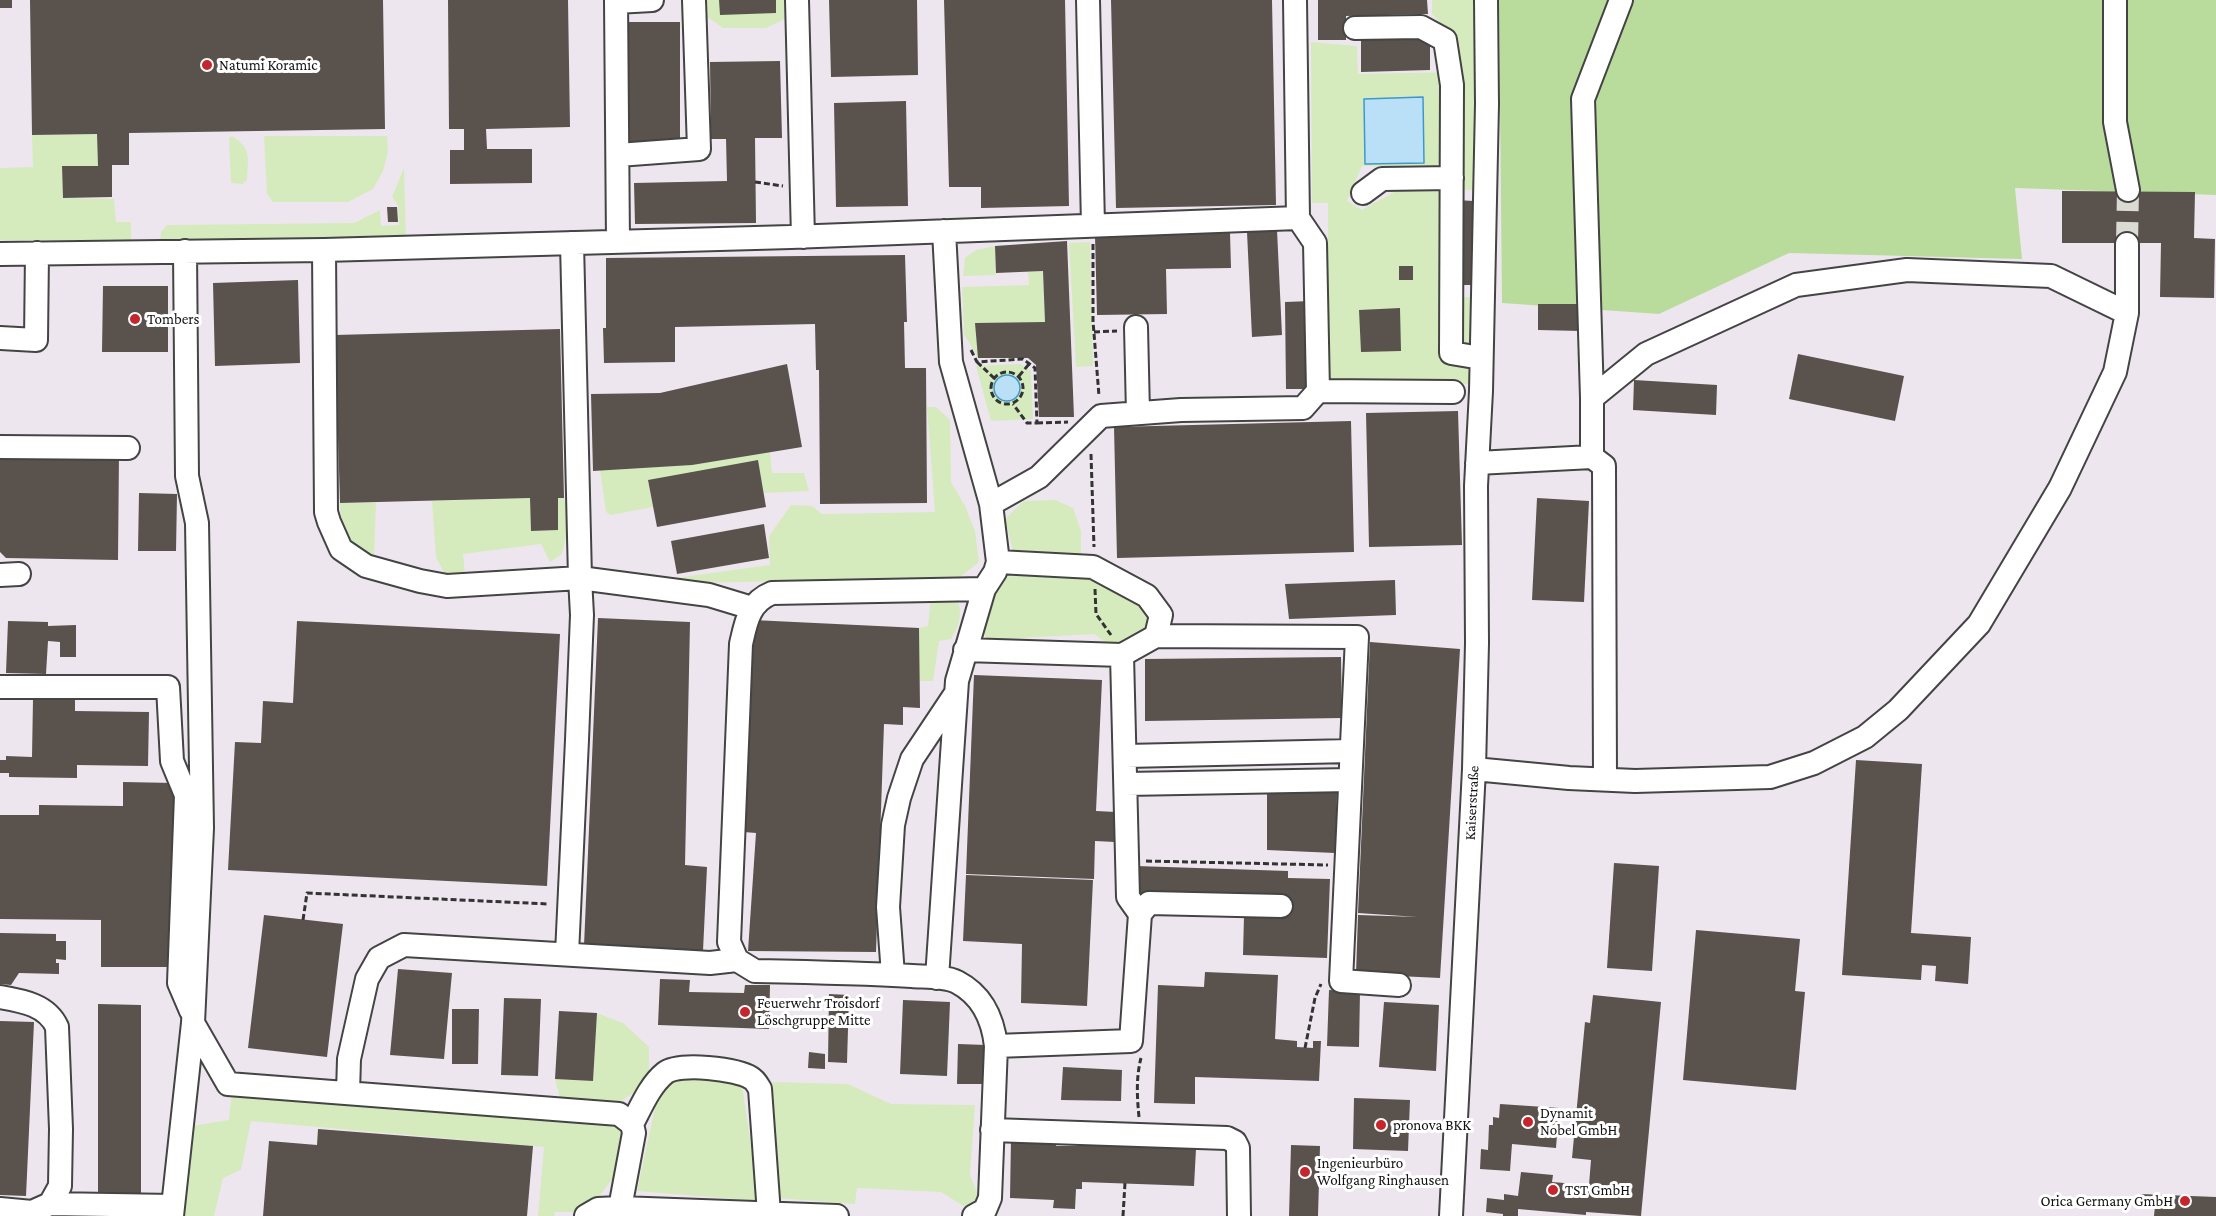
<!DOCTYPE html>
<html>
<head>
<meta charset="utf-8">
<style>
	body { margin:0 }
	canvas { display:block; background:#fffdf5 }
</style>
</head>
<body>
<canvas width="2216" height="1216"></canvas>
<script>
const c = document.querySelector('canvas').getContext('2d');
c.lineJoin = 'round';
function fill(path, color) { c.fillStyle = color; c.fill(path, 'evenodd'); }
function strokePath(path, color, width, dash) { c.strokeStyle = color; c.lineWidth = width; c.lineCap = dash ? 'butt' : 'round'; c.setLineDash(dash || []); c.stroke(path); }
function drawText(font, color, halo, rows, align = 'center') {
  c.font = font + ' "Crimson Pro",serif'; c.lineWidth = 6; c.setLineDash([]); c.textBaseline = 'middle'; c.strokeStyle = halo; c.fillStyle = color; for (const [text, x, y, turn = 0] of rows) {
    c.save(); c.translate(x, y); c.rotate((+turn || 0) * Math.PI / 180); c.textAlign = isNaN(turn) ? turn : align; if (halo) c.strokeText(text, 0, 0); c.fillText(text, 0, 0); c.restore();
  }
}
fill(new Path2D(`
	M0,0H2216V1216H0Z`), '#eee6ef');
fill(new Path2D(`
	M698,0H787L785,19L766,28H723L706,16Z
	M1432,0H1476L1478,191L1460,189L1444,153L1436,167L1362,166L1347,201L1362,210L1403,187L1452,190L1451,297H1473L1472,384L1334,385L1328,375V203H1312L1311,42L1357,46L1358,74L1455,72V39L1432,14Z
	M97,134L98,166H62L63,198L114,199L116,222H131V240H0V168L33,167L32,135Z
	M232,136C252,149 248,158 247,180L243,184L231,183L229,138Z
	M264,136H387L388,151L383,171L373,189L348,202H273L267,194Z
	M404,168L406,239L160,242L161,232L167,225L354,223L380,210L381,226L399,225L398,205L392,197Z
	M1090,242L1093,366L1076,367L1069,243Z
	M995,246L996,275L963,276L965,258L976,250Z
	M1043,271L1045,322L976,324L978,358L964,334L962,287L1029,285L1028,272Z
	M1020,364L1031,371L1033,419L991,421L976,366Z
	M927,407H936L950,420L951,482L965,506L975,531L979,562L959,578L686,583L675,578L770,565L769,536L791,505L812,506L822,514L935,512Z
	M770,451L772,473H804L809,491L764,493L758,461L648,481L653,507L611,515L606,512L600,470L692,465Z
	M530,498L532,531L558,530V498H564L569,523L562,554L550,562L541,544L463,554L465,576L444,573L436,557L432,501Z
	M1055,500L1073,508L1081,531V556L1015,559L1005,519L1024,501Z
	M340,503H376L374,556C350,545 340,530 340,503Z
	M1072,573L1104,582L1139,600L1152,618L1149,633L1127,645H1109L1094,634L987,640L984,633L1000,577Z
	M931,597L956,598C964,612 959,627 951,639L939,641L933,681H919V628L928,626Z
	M597,1013L623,1023L649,1047V1072L638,1090L621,1101L588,1102L560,1098L555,1079L593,1081Z
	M725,1076L742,1085L759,1201L637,1191L658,1094L678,1077Z
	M772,1082L848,1084L891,1104L975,1105L970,1175L979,1197L965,1207L941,1192L857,1188L855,1204L777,1198Z
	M232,1091L616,1124L622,1136L617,1173L600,1195L580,1209L574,1212H555L554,1216H538L544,1147L251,1121L241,1170L223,1178L214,1216H180L191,1126L229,1120Z`), '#d5ebbd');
fill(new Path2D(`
	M1499,0H2216V195L2015,188L2022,259L1789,253L1659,314L1502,303Z`), '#b9dc9c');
const water = new Path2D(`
	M1423,97L1424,163L1365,164L1364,99Z
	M994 388a13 13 0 1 1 26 0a13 13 0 1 1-26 0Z`);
fill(water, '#b9e0f7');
strokePath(water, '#3f96cf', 1.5);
fill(new Path2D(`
	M0,0H12V8H0Z
	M30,0H383L385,129L129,133V165H112V197L63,198L62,166H98L97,134L32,135Z
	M448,0H568L570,127L486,129L487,149H532V183L450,184V150H464V129H449Z
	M719,0H776V13L720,15Z
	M829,0H917L918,75L831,77Z
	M944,0H1065L1069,206L981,208V187H949Z
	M1111,0H1272L1276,205L1116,208Z
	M1318,0H1427L1428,14L1346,16V40H1318Z
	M623,22H680V141H623Z
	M1430,39V70L1361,72V40Z
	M780,61L782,138H755L756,223L635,224L634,183L727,181L726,139H711L710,62Z
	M906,101L908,206L836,207L834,103Z
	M2062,191L2195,192L2194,238L2215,239L2214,298L2160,297L2161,243H2062Z
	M1455,200L1474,201L1473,285H1454Z
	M387,207H397L398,222H388Z
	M1277,230L1282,335L1252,337L1247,232Z
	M1230,233L1231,268L1166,269L1167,314L1097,315L1095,236Z
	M1067,241L1074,417H1039L1036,365L1028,358H978L975,323L1045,322L1043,271L996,273L995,246Z
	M905,255L907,322H904L905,368H926L927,503L820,504L819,370H816L815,324L675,327V362L604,363L603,328H606V258Z
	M1399,266H1413V280H1399Z
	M298,280L300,363L215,366L213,283Z
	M103,286H168V352H102Z
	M1311,301V325L1305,324L1306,389H1286L1285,302Z
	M1538,304H1581V331L1538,330Z
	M1400,308L1401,351L1361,352L1359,310Z
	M560,329L564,498H558V530L531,531L530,498L340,503L335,335Z
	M1798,354L1904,376L1895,421L1789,399Z
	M787,364L802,447L692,465L593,471L591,394L660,393Z
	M1634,380L1717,385L1716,415L1633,410Z
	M1458,411L1462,545L1369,547L1366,413Z
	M1351,421L1354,552L1117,558L1114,427Z
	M0,453L119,454L118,560L6,558L0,552Z
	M758,460L766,507L657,527L648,480Z
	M139,493L177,494L176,551H138Z
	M1537,498L1589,501L1584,602L1532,600Z
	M764,524L769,558L677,574L671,541Z
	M1395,580L1396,615L1289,619L1285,584Z
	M598,618L690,622L685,865L707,867L703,951L584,946Z
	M753,620L919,628L920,708L903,707V725L884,724L876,952L748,951L756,833L744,832Z
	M8,621L48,622V626L76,625V657H60V642L48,641L46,674L6,673Z
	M297,621L560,634L547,886L228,870L235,742L261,743L263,701L293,703Z
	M1370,642L1460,649L1440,978L1356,974L1358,915L1418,917L1358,913Z
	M1341,657L1342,718L1145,721V659Z
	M974,675L1102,680L1096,811L1116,812L1115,842L1095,841L1094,879L966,874Z
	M33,699H75V711L149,712L148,766L77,765V778L9,777V773H0V760H6V756L32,757Z
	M1856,760L1922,764L1911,933L1971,937L1968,984L1935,981L1936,966L1922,965L1921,980L1842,975Z
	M123,782L175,783L174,967H101V920L0,919V815H39V805L123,806Z
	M1267,789L1337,792L1335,853L1267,850Z
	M1614,863L1659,866L1652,971L1607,968Z
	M1136,866L1288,871V878L1330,879L1327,958L1243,955L1244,916L1287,917V899L1135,894Z
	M966,875L1093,880L1087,1006L1021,1003L1022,944L963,941Z
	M264,915L343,924L327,1057L248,1048Z
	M1696,930L1800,939L1795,991L1805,992L1796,1090L1683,1080Z
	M0,933L56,934V941H66V960L56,959V963H59V974L19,973L11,985L0,984Z
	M398,969L452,973L444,1059L390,1055Z
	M1205,972L1278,975L1275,1039L1297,1041V1047L1313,1048V1041H1321L1319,1081L1195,1077V1104L1154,1103L1158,985L1204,987Z
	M660,979L690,980L689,992L744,993L745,985H770L769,1029L658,1025Z
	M1329,990L1360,991L1359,1047L1327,1046Z
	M829,994L849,995L847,1063L828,1062Z
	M1593,995L1661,1002L1641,1216L1586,1212V1215L1518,1209V1216H1503V1214L1486,1212L1487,1198L1504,1200V1194L1518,1196L1521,1172L1553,1175L1552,1182L1589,1185L1591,1160L1572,1158L1585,1022L1590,1023Z
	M504,998L541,999L538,1076L501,1075Z
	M903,1000L950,1002L947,1076L900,1074Z
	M1384,1002L1439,1005L1436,1071L1379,1067Z
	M98,1004L141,1005V1202H98Z
	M452,1009H479L478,1064H452Z
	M559,1011L597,1013L593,1081L555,1079Z
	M0,1021L34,1022L26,1196L0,1195Z
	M958,1044L986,1045L984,1084H957Z
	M809,1052L825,1054V1069L808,1068Z
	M1063,1067L1122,1070L1121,1101L1061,1100Z
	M1354,1098L1410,1100L1408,1151L1353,1149Z
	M1500,1104L1559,1108L1556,1148L1512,1144L1510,1171L1480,1169L1481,1149L1488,1150L1489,1125H1493V1117L1499,1118Z
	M318,1129L533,1146L527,1216H263L269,1141L317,1145Z
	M1011,1139L1057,1141L1056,1146H1116L1117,1143L1138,1144V1147L1196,1149L1194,1186L1082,1182V1189H1076L1075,1209L1053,1208L1054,1200L1010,1198Z
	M1291,1145L1320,1146L1318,1216H1289Z
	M2140,1194L2216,1197V1216H2154L2155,1206L2140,1205Z`), '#5a524d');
strokePath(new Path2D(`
	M2127,244L2128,190`), '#dbdad3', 22, [22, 11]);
const minor = new Path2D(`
	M616,0L618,242
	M797,0L803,237
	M1088,0L1093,225
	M1295,0L1298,218L1315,243L1318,391L1453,392
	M2115,0V122L2128,190
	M616,2L652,0
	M1355,28L1421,27L1445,40L1452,85L1451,353L1481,358
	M618,155L699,149L694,0
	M1363,193L1382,179L1452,178
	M324,250L326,512L329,522L341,549L366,566L420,581L447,586L580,578L572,243
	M185,251L187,476L197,523L202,828L193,1023L228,1084L619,1114L632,1124
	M0,254L324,250L791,237L1298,218
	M1136,327L1138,413
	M0,338L36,340L37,253
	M1592,398L1583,99L1621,0
	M0,447L128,448
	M1592,457L1604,466L1605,779
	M1477,463L1592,457V398L1646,354L1796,285L1907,270L2051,276L2127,313
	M991,504L1039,477L1101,416L1181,410L1303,408L1318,391
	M998,562L1093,567L1147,596L1161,615L1156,636L1357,637L1341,981L1399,985
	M0,575L19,574
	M965,650L1122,655L1156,636
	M1122,655L1128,897L1140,914
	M0,687H168L172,761L186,795L179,983L191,1011
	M1126,756L1351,751
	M1474,769L1569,778L1635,781L1770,777L1814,763L1865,737L1898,710L1979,624L2060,488L2115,372L2127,313V244
	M1126,784L1350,780
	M567,954L577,740L582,615L580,578L709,595L752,608
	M893,975L888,907L893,825L899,798L912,759L956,693
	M937,978L957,681L984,589L995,572L998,562L991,504L951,362L944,231
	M0,997C23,1001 47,1005 57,1027L61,1129L60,1186L50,1204L32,1212L30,1216
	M996,1046L1131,1041L1140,914L1149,903L1281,906
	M348,1093L349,1059L367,979L379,958L404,945L710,963L737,960
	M992,1130L1227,1138L1235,1142L1238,1148L1239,1216
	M50,1204L173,1206
	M620,1208L634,1133L632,1124C641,1107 650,1085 665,1073C679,1062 737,1069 751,1078C755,1080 757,1084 760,1089L769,1214
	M0,1209L32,1212
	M172,1216L193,1023
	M586,1216L598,1209L620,1208L837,1216
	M974,1216L985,1210L990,1198L996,1046C993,1019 982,995 957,982C945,976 925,977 912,976C860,973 807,972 755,971L737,960L729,942L741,644C746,622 749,602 772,593L984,589
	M1451,1216L1474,769L1477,643L1476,486L1481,391L1487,104L1486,0`);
strokePath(minor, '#444', 26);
strokePath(new Path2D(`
	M755,182L783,186
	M1093,244V321L1099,396
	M1094,332L1117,331
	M971,350L977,362L1023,359L1035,368L1037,423H1027L1013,404
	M977,362L994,378
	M991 388a16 16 0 1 1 32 0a16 16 0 1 1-32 0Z
	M1019,376L1029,364
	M1037,423L1068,422
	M1091,454L1094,547
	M1095,589L1096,614L1111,635
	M1146,861L1328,865
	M303,920L307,893L549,904
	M1305,1048L1315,998L1321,984
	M1139,1117C1137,1097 1136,1077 1141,1058
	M1123,1216L1125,1183`), '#333', 3, [6, 3]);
strokePath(minor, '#fff', 22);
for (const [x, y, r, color] of [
	[207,65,6,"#c4262e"],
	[135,319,6,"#c4262e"],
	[745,1012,6,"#c4262e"],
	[1528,1122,6,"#c4262e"],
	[1381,1125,6,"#c4262e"],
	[1305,1172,6,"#c4262e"],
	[1553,1190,6,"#c4262e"],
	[2185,1201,6,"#c4262e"]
]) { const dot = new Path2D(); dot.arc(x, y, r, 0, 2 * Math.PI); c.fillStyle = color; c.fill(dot); strokePath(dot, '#fff', 2); }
drawText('15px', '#111', '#fff', [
	["Natumi Koramic",219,65],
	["Tombers",147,319],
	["Feuerwehr Troisdorf",757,1003],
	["Löschgruppe Mitte",757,1020],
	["Dynamit",1540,1113],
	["Nobel GmbH",1540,1130],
	["pronova BKK",1393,1125],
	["Ingenieurbüro",1317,1163],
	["Wolfgang Ringhausen",1317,1180],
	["TST GmbH",1565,1190],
	["Orica Germany GmbH",2173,1201,"right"]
], 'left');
drawText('15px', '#111', '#fff', [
	["Kaiserstraße",1472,803,-87]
]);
</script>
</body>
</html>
